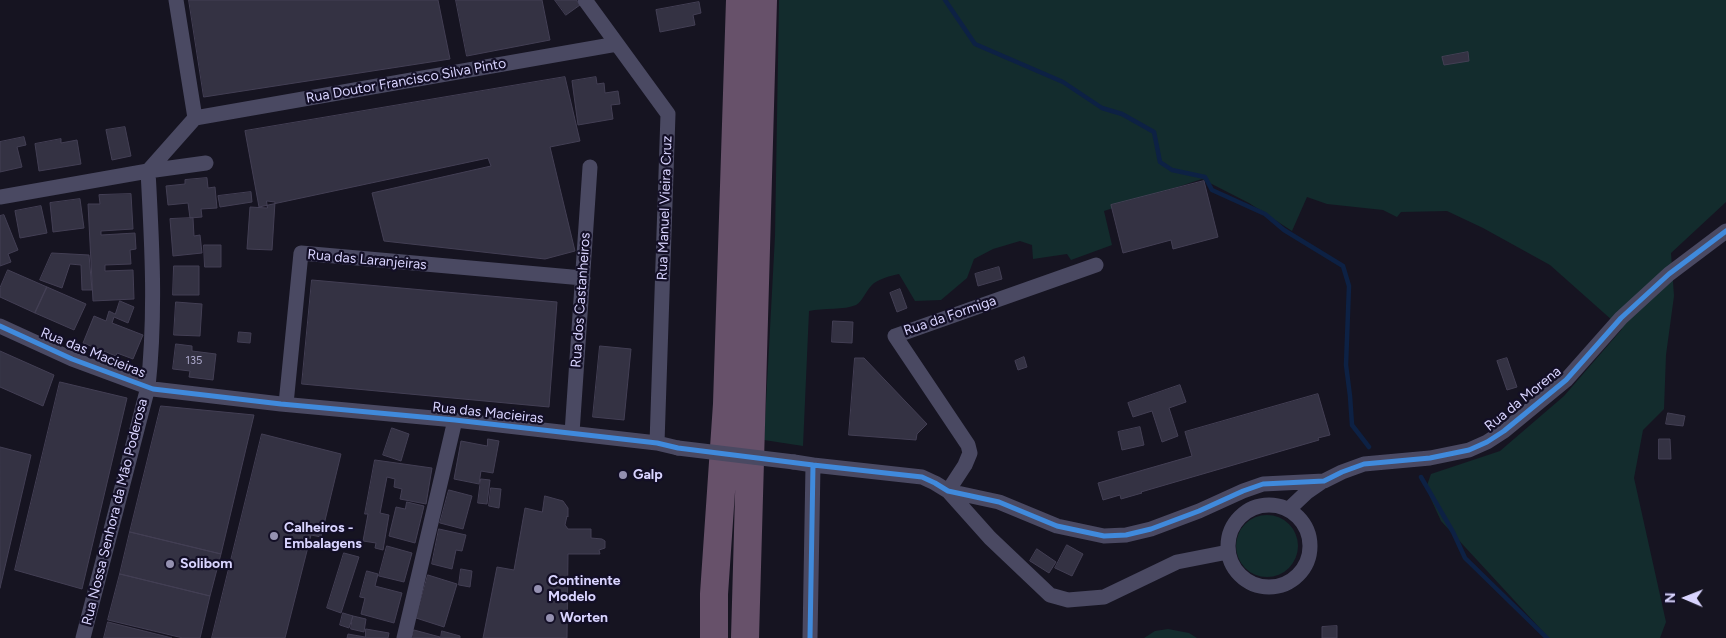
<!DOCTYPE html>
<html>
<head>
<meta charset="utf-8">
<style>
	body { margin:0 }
	#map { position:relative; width:1726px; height:638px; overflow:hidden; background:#161421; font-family:Figtree,sans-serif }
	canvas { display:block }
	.north { position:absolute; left:1661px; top:573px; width:50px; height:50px; -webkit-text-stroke:4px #130f26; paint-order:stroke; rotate:271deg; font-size:14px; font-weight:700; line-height:20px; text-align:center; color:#d9d4ff }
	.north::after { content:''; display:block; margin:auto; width:18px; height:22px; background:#d9d4ff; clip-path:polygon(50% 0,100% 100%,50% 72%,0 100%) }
</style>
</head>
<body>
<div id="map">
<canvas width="1726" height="638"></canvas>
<div class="north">N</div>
</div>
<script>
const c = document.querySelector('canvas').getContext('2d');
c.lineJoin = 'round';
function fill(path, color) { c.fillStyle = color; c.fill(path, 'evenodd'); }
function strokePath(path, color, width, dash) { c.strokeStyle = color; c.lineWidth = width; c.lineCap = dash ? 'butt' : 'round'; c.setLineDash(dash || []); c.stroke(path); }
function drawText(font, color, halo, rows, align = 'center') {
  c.font = font + ' Figtree,sans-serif'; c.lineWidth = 4.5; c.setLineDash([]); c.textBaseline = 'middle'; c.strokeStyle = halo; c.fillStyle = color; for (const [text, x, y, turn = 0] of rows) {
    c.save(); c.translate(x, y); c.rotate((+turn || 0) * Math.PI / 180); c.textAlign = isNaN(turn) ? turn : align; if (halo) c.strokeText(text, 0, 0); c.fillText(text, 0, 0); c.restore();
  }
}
fill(new Path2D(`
	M779,0H1726V202L1671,253L1674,296L1666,355L1664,409L1643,430L1634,478L1666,622L1660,638H1549L1441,521L1426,488L1431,474L1500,451L1564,396L1622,329L1550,265L1483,228L1447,211L1401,212L1397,217L1383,210L1327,204L1307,197L1292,231L1249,203L1202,179L1104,211L1112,245L1071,260L1067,254L1033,259L1032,245L1020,241L993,249L974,259L967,278L941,300L915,301L899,274C890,276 877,279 871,286C866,291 862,302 856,305C845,310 823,308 809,311L803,446L764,440L775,236Z
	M1236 546a31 31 0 1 1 62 0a31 31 0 1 1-62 0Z
	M1168,629L1189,633L1197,638H1144L1155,631Z`), '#132c2d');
strokePath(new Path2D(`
	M945,0L975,44L1063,82L1102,108L1122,114L1154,132L1160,162L1172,170L1205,177L1212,190L1265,214L1284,230L1343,266L1349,286L1346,365L1350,396L1352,425L1369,447
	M1421,477L1453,532L1465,558L1547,638`), '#0d2144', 4.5);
const building = new Path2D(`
	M189,0H438L450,59L204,97Z
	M456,0H542L550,40L467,56Z
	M555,0H576L580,5L566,15Z
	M699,2L701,13L693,15L695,25L660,32L656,10Z
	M1468,52L1469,61L1444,65L1442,57Z
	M565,77L580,141L550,147L575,251L545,259L384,241L372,193L491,166L488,158L259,207L245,131Z
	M596,77L597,84L604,83L605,93L618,91L620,104L611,105L613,119L578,125L572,81Z
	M125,127L131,156L112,160L106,130Z
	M24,137L26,145L17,147L22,167L0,172V142Z
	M61,139V143L77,140L81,164L39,171L35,144Z
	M207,178L208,188L215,187L217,208L201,209L202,217L190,218L188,203L168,205L166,186L185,184V180Z
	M1204,181L1218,237L1173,249L1171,240L1123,253L1111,205Z
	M251,192L252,202L220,207L218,196Z
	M131,194L133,229L101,231V235L135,233L136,249L130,250L131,264L105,265V271L133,270L134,299L93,301L88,204H100L99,195Z
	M80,199L84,228L53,232L50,203Z
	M267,201L275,202L272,250L247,249L250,207L267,208Z
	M41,206L47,233L20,238L15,211Z
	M4,215L18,250L8,254L11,262L0,266V216Z
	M193,218L194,236L200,235L202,253L173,256L170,219Z
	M204,245H221V267H205Z
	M52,253L89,255L92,290H82L81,265L70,264L62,288L40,280Z
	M174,266H199V295H173Z
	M999,267L1002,279L978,286L975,274Z
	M8,270L47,287L35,313L0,297V288Z
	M312,280L557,302L549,407L302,384Z
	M47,287L86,304L74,330L35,313Z
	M900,289L907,308L897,312L890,293Z
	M120,301L134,307L128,323L114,317L112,323L143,335L133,359L117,353L116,356L83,343L94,316L106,321L109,311L115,314Z
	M176,302L202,304L200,336L174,335Z
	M833,321L853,322L852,343L832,342Z
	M239,332L251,333L250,343L238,342Z
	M176,344L192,346V351L216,354L213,380L189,377L190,371L173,369Z
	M600,346L631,349L624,420L593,417Z
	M0,351L54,375L43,406L0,387Z
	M1024,357L1027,367L1018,370L1015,361Z
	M855,358H864L927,424L917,434L916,440L849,435Z
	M1507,358L1517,387L1507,390L1497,361Z
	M60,382L127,398L82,589L15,570Z
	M1180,385L1186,402L1169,408L1178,436L1162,442L1152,411L1133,417L1128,403Z
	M1318,394L1330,435L1318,438L1319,440L1141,492L1142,493L1121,499L1120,495L1103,500L1098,483L1192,456L1185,432Z
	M161,406L254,415L221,554L130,532Z
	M1668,413L1685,416L1683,426L1666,424Z
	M1140,427L1144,445L1122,450L1118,432Z
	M392,428L409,434L401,461L383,455Z
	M262,434L341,454L321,537L311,535L285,638H212Z
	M488,439L499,441L493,473L481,471L479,484L454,479L461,441L487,446Z
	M1659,439H1670L1671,459H1659Z
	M0,447L31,455L0,588Z
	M375,460L432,468L426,504L400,499L402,489L394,487L395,479L387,477L380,513L389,515L383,550L375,548L376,543L363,541L368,514H365Z
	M481,479L490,480L487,504L478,503Z
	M491,488L501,489L499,508L489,506Z
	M449,490L472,496L463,529L440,523Z
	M545,496L563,501L568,508V517L567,516L565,525L568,529H591V538L602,539L605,541V548L599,550L600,554H568L567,638H483L497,567L514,570L525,508L542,512Z
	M407,502L424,506L415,543L389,536L396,507L405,509Z
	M439,529L466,535L462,551L456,550L452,569L432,564Z
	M130,532L221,554L210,596L120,574Z
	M1067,545L1083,554L1072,576L1055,568Z
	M387,546L412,553L404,582L379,576Z
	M1037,549L1056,562L1049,573L1030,561Z
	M344,553L359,557L341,613L327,608Z
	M461,569L472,571L470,587L459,585Z
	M367,571L378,574L375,586L402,593L394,623L361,614L365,598L360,597Z
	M120,574L210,596L200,638H183L108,620Z
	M428,575L457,584L444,627L416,618Z
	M343,613L353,616L349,628L340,625Z
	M353,616L366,619L364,632L351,629Z
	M108,622L172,638H104Z
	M1337,626V638H1322V627Z
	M366,629L389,633L388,638H347L348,634L365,637Z
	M414,630L440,637L439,638H412Z
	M442,631L460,636V638H441Z`);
fill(building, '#343243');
strokePath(building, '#433f54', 1);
strokePath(new Path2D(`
	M176,0L195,118
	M585,0L668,114L657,443
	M195,118L617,44
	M148,171L195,118
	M0,197L148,171L206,163
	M0,326L72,359L153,389L281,404L455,420L657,443L678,448
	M286,404L301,253L583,278
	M572,433L590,167
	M794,462L813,465L810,638
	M813,465L922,477L935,483L948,491L999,502L1057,526L1104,536L1126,535L1151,529L1199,511L1243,491L1263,484L1324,481L1342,472L1364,464L1430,458L1469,450L1487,442L1504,431L1566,380L1621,318L1669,274L1726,231
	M948,491L965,465L970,453L968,445L895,336L1096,265
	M948,491L990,538L1050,595L1068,600L1104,597L1177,562L1228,552
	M1228 546a41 41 0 1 1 82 0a41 41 0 1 1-82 0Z
	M1289,509L1307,492L1323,481
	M83,638L148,387C156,314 152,244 148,171
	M404,638L455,420`), '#4a4962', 15);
strokePath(new Path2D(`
	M714,638V594L727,404L740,0
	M745,638L763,0`), '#67516a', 28);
strokePath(new Path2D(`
	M678,448L794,462`), '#4a4962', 15);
strokePath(new Path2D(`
	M0,326L72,359L153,389L281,404L455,420L657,443L678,448L813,465L810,638
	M813,465L922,477L935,483L948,491L999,502L1057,526L1104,536L1126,535L1151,529L1199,511L1243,491L1263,484L1324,481L1342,472L1364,464L1430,458L1469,450L1487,442L1504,431L1566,380L1621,318L1669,274L1726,231`), '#408adc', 5);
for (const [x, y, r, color] of [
	[623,475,5,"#9591b1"],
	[274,536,5,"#9591b1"],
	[170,564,5,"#9591b1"],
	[538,589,5,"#9591b1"],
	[550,618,5,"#9591b1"]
]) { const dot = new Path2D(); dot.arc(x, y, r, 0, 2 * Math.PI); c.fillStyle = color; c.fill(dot); strokePath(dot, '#130f26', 2); }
drawText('11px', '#b0acd0', null, [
	["135",194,361]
]);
drawText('14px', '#d9d4ff', '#130f26', [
	["Rua Doutor Francisco Silva Pinto",406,81,-10],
	["Rua Manuel Vieira Cruz",665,208,-88],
	["Rua das Laranjeiras",367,260,5],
	["Rua dos Castanheiros",581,300,-86],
	["Rua da Formiga",950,316,-19],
	["Rua das Macieiras",93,353,22],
	["Rua da Morena",1523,399,-39],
	["Rua das Macieiras",488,413,6],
	["Rua Nossa Senhora da Mão Poderosa",115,512,-76]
]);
drawText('bold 14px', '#d9d4ff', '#130f26', [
	["Galp",633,475],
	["Calheiros -",284,528],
	["Embalagens",284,544],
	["Solibom",180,564],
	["Continente",548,581],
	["Modelo",548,597],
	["Worten",560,618]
], 'left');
</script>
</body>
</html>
